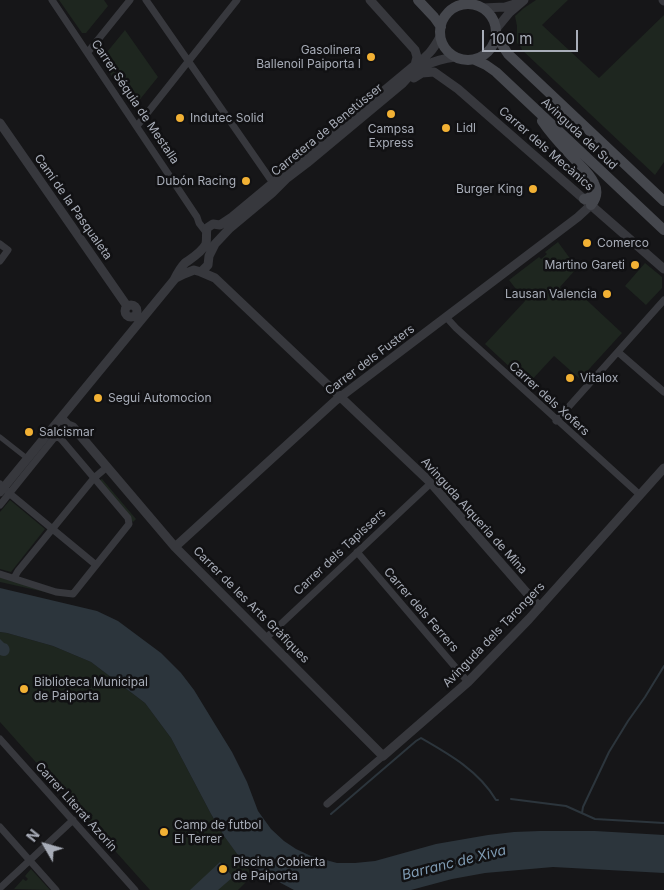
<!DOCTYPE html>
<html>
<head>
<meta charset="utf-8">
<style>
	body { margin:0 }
	#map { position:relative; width:664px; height:890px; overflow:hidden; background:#161618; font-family:Inter,sans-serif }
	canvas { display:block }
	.north { position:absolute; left:20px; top:820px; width:50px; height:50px; -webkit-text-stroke:4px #111113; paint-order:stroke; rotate:308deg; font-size:14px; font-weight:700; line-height:20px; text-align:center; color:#a8adb8 }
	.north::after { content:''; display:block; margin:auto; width:18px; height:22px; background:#a8adb8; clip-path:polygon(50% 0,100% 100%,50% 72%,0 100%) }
	.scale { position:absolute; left:482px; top:30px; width:96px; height:22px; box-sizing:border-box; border:2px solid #a8adb8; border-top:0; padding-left:6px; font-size:15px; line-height:18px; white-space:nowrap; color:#a8adb8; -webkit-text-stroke:4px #111113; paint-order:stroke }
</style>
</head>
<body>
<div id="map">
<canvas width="664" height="890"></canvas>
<div class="north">N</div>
<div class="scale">100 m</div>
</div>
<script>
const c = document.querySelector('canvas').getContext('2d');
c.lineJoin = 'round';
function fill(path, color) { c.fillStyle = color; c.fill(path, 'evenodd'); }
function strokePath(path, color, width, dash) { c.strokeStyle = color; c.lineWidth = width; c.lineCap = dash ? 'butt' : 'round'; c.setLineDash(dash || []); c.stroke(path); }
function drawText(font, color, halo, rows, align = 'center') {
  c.font = font + ' Inter,sans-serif'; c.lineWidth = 5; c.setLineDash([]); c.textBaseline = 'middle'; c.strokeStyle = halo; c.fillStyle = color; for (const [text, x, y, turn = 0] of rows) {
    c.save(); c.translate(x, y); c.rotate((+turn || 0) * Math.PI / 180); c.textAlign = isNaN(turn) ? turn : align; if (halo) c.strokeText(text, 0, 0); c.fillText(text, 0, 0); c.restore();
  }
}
fill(new Path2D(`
	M59,0H104L108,6L86,33H82Z
	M536,0H568L542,25L599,78L664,15V162L655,175L522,50L521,47L517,43V26L515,16L524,8Z
	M125,30L158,77L133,108L103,63V57Z
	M558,242L577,268L560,287L570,300L578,292L622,333L580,379L554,356L528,384L485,344L525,301L509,280L539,257L541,259L547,254L545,252Z
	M645,263L662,277V288L646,305L625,286Z
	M102,479L136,519L133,522L99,482L100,480Z
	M10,500L45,529L11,572L0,569V512Z
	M0,577L14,582H18L54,594L0,582Z
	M0,632L7,633L53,646L91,662L145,703L171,738L211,814L224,836L253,875L238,890H150L0,722Z
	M31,869L50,890L14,889L23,879L26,881L28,879L25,876Z`), '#1e261f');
fill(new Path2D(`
	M0,588L97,611L118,621L161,653L181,673L194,690L216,726L232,752L247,782L258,811L271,829L284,841L296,849L311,856L337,863H355L375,861L436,844L488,835L514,832L540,831H595L664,835V873L553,867L485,873L452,879L411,890H294L260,872L240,858L224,836L211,814L171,738L145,703L91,662L53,646L7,633L0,632Z
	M0,639L4,643L7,644C13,650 8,659 0,655Z
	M220,862L233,877L218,890H190Z`), '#2c353c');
strokePath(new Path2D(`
	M511,799L566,806L595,819L664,823
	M582,813L583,807L609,752L628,721L645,697L664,666
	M331,814L416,741L421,738C449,754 479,771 496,800H498`), '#2c353c', 2);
strokePath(new Path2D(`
	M0,437L28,459`), '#37383d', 5);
strokePath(new Path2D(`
	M52,0L197,217L199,223L206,232
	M146,0L273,183
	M88,52L130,0
	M137,126L237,0
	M0,244L8,250L0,261
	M446,317L456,328L640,495
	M618,352L664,392
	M556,421L664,300
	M0,484L9,493L96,565
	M0,505L54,438L58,437L61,439L128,518L129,524L73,594L56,592L0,574
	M357,552L468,682
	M14,578L18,571L94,478L107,467
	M266,638L431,483
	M0,739L135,890
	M327,804L383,756
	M0,827L56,890
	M0,888L73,820`), '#37383d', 7);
strokePath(new Path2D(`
	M370,0L415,50L417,57L415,65
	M663,0L664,1
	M483,8L505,7L518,3
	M496,29L510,12L524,0
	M414,78L422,73L434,72L458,89L664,269
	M0,123L127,306
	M201,272L215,278L431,483L533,600L540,607
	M176,278L184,274L194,270L201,272L208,265L209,256L215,244L230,228L272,193L286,179L307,163L403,83C417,66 435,60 455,57
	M125 311a6 6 0 1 1 12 0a6 6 0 1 1-12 0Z
	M61,418L68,425L73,427L175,547L383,756L468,682L529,619L664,468
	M0,492L174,280C177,274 180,268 185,263C192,258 202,252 206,244C207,239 206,233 207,228L213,224L220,225L232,217L415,65C427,57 433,50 440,37
	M175,547L335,401L578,217L591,205`), '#37383d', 9);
strokePath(new Path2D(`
	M418,0L434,17L441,27
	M440 32a28 28 0 1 1 56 0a28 28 0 1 1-56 0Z
	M496,36L508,54L664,201
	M475,60L486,65L496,72L664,230
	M542,121C552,136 564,148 576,161C583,168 590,174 594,183C598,191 597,198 591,205
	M584,199C591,199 593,194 595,188`), '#45474d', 10);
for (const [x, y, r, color] of [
	[371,57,5,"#f2b134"],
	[391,114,5,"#f2b134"],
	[180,118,5,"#f2b134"],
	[446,128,5,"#f2b134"],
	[246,181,5,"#f2b134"],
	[533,189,5,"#f2b134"],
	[587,243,5,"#f2b134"],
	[635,265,5,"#f2b134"],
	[607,294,5,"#f2b134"],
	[570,378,5,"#f2b134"],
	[98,398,5,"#f2b134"],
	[29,432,5,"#f2b134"],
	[24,689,5,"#f2b134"],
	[164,832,5,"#f2b134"],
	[223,869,5,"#f2b134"]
]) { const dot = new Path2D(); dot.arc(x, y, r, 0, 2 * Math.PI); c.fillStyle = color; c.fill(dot); strokePath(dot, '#111113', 2); }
drawText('12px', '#a8adb8', '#111113', [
	["Gasolinera",361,50,"right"],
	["Ballenoil Paiporta I",361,64,"right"],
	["Indutec Solid",190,118],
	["Lidl",456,128],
	["Campsa",391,129,"center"],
	["Express",391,143,"center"],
	["Dubón Racing",236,181,"right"],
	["Burger King",523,189,"right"],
	["Comerco",597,243],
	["Martino Gareti",625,265,"right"],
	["Lausan Valencia",597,294,"right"],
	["Vitalox",580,378],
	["Segui Automocion",108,398],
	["Salcismar",39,432],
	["Biblioteca Municipal",34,682],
	["de Paiporta",34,696],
	["Camp de futbol",174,825],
	["El Terrer",174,839],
	["Piscina Cobierta",233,862],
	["de Paiporta",233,876]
], 'left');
drawText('12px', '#a8adb8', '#111113', [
	["Carrer Séquia de Mestalla",135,102,56],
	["Carretera de Benetússer",327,130,-39],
	["Avinguda del Sud",579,134,43],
	["Carrer dels Mecànics",546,149,41],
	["Camí de la Pasqualeta",73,207,55],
	["Carrer dels Fusters",370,360,-37],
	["Carrer dels Xofers",549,399,42],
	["Avinguda Alqueria de Mina",474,516,48],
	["Carrer dels Tapissers",340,552,-43],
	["Carrer de les Arts Gràfiques",251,605,45],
	["Carrer dels Ferrers",421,610,49],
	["Avinguda dels Tarongers",494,635,-46],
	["Carrer Literat Azorín",76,807,48]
]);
drawText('italic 14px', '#7f9bb3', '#111113', [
	["Barranc de Xiva",454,863,-14]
]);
</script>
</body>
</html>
